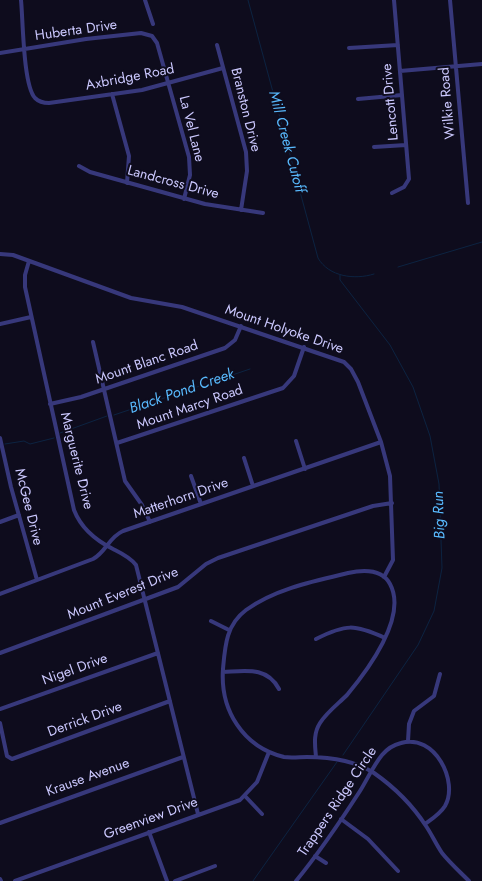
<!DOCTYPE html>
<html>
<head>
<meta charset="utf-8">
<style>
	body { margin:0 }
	canvas { display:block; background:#0e0c1d }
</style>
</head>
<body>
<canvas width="482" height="881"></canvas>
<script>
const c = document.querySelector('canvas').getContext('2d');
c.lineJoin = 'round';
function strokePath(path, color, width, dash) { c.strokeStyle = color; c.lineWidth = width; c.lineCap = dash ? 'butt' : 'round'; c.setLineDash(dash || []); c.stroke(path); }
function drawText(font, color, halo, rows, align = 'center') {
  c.font = font + ' Jost,sans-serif'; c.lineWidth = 4; c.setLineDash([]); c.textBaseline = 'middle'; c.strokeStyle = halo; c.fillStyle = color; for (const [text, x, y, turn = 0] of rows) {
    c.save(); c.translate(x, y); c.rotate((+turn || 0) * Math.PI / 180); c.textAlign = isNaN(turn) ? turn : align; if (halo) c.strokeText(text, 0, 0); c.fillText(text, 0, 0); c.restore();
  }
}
strokePath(new Path2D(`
	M248,0L318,258C329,277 355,280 374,274
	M398,267L482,242
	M340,275V280L390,345L413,387L430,436L439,484L442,568L434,611L418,645L343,755
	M114,415L250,369
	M60,433L107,416
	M5,444L24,441L30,444L54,438
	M253,881L337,762`), '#0c2341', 1);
strokePath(new Path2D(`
	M21,0C23,19 23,85 35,98C39,102 44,103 49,103L142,90L223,68
	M145,0L153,24
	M450,0L468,203
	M217,45L246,152L247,171L241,210
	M349,48L398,45
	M0,53L86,39L141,33L152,36L157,43L189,157L190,175L184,199
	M400,71L482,64
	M112,94L129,156L127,183
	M358,99L402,95
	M374,147L406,145
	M79,166L90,172L205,204L263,213
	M392,193L404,187L409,179L394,0
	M0,254L13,255L131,298L182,307L344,362L351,369L358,382L381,442L390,476L393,560L384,577
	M29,261L25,275V287L74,510C81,528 95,540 113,549C121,553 130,557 136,565L198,814
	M0,324L31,317
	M93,342L125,481L142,505L150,522
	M50,404L81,397L225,348L235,340L241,326
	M0,438L11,487L37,580
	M296,441L305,469
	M117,443L283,388L294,376L304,347
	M244,458L253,486
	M191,476L201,504
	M0,522L19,515
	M0,594L93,559C106,552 109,537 123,531L381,442
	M211,621L229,630
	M316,639C346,624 354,624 385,638
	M0,653L178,587L206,564L218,558L373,506L392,503
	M223,672C245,671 267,666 279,689
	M0,709L158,653
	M0,723L7,756L12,759L170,701
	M408,741L409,724L414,711L434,696L440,674
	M316,757C315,745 313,734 320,723C327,712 338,704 347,695C367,671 408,617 390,584C382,569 362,570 348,573C314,581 275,589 246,610C226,625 225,646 223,669C220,710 243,747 284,757C291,758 300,757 307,757C331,757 354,760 374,773C394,787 413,806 426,826C432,835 436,844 442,853C450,863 460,872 469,881
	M245,796L262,814
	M341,819L368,839L398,871
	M0,823L183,757
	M149,832L167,881
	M315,856L326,863
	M0,879L1,881
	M15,881L240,800L257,782L269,752
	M175,881L215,866
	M296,881C319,853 340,822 360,791C367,780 373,766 382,755C387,749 393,745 401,743C435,733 459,782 445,806C440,814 432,819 425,824`), '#37387b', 4);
drawText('14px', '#cbc8fe', '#0e0c1d', [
	["Huberta Drive",76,31,-8],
	["Axbridge Road",130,78,-11],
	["Lencott Drive",391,102,-95],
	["Wilkie Road",448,103,-95],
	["Branston Drive",245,110,76],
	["La Vel Lane",191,129,76],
	["Landcross Drive",173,183,15],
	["Mount Holyoke Drive",284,330,19],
	["Mount Blanc Road",147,363,-19],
	["Mount Marcy Road",190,408,-19],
	["Marguerite Drive",76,461,76],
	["Matterhorn Drive",181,499,-19],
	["McGee Drive",28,507,76],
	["Mount Everest Drive",123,594,-22],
	["Nigel Drive",75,670,-20],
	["Derrick Drive",85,720,-20],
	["Krause Avenue",88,778,-20],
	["Trappers Ridge Circle",338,802,-56],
	["Greenview Drive",151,819,-20]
]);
drawText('italic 15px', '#58b9fd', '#0e0c1d', [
	["Mill Creek Cutoff",286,142,75],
	["Black Pond Creek",182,392,-19],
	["Big Run",440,515,-92]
]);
</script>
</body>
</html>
